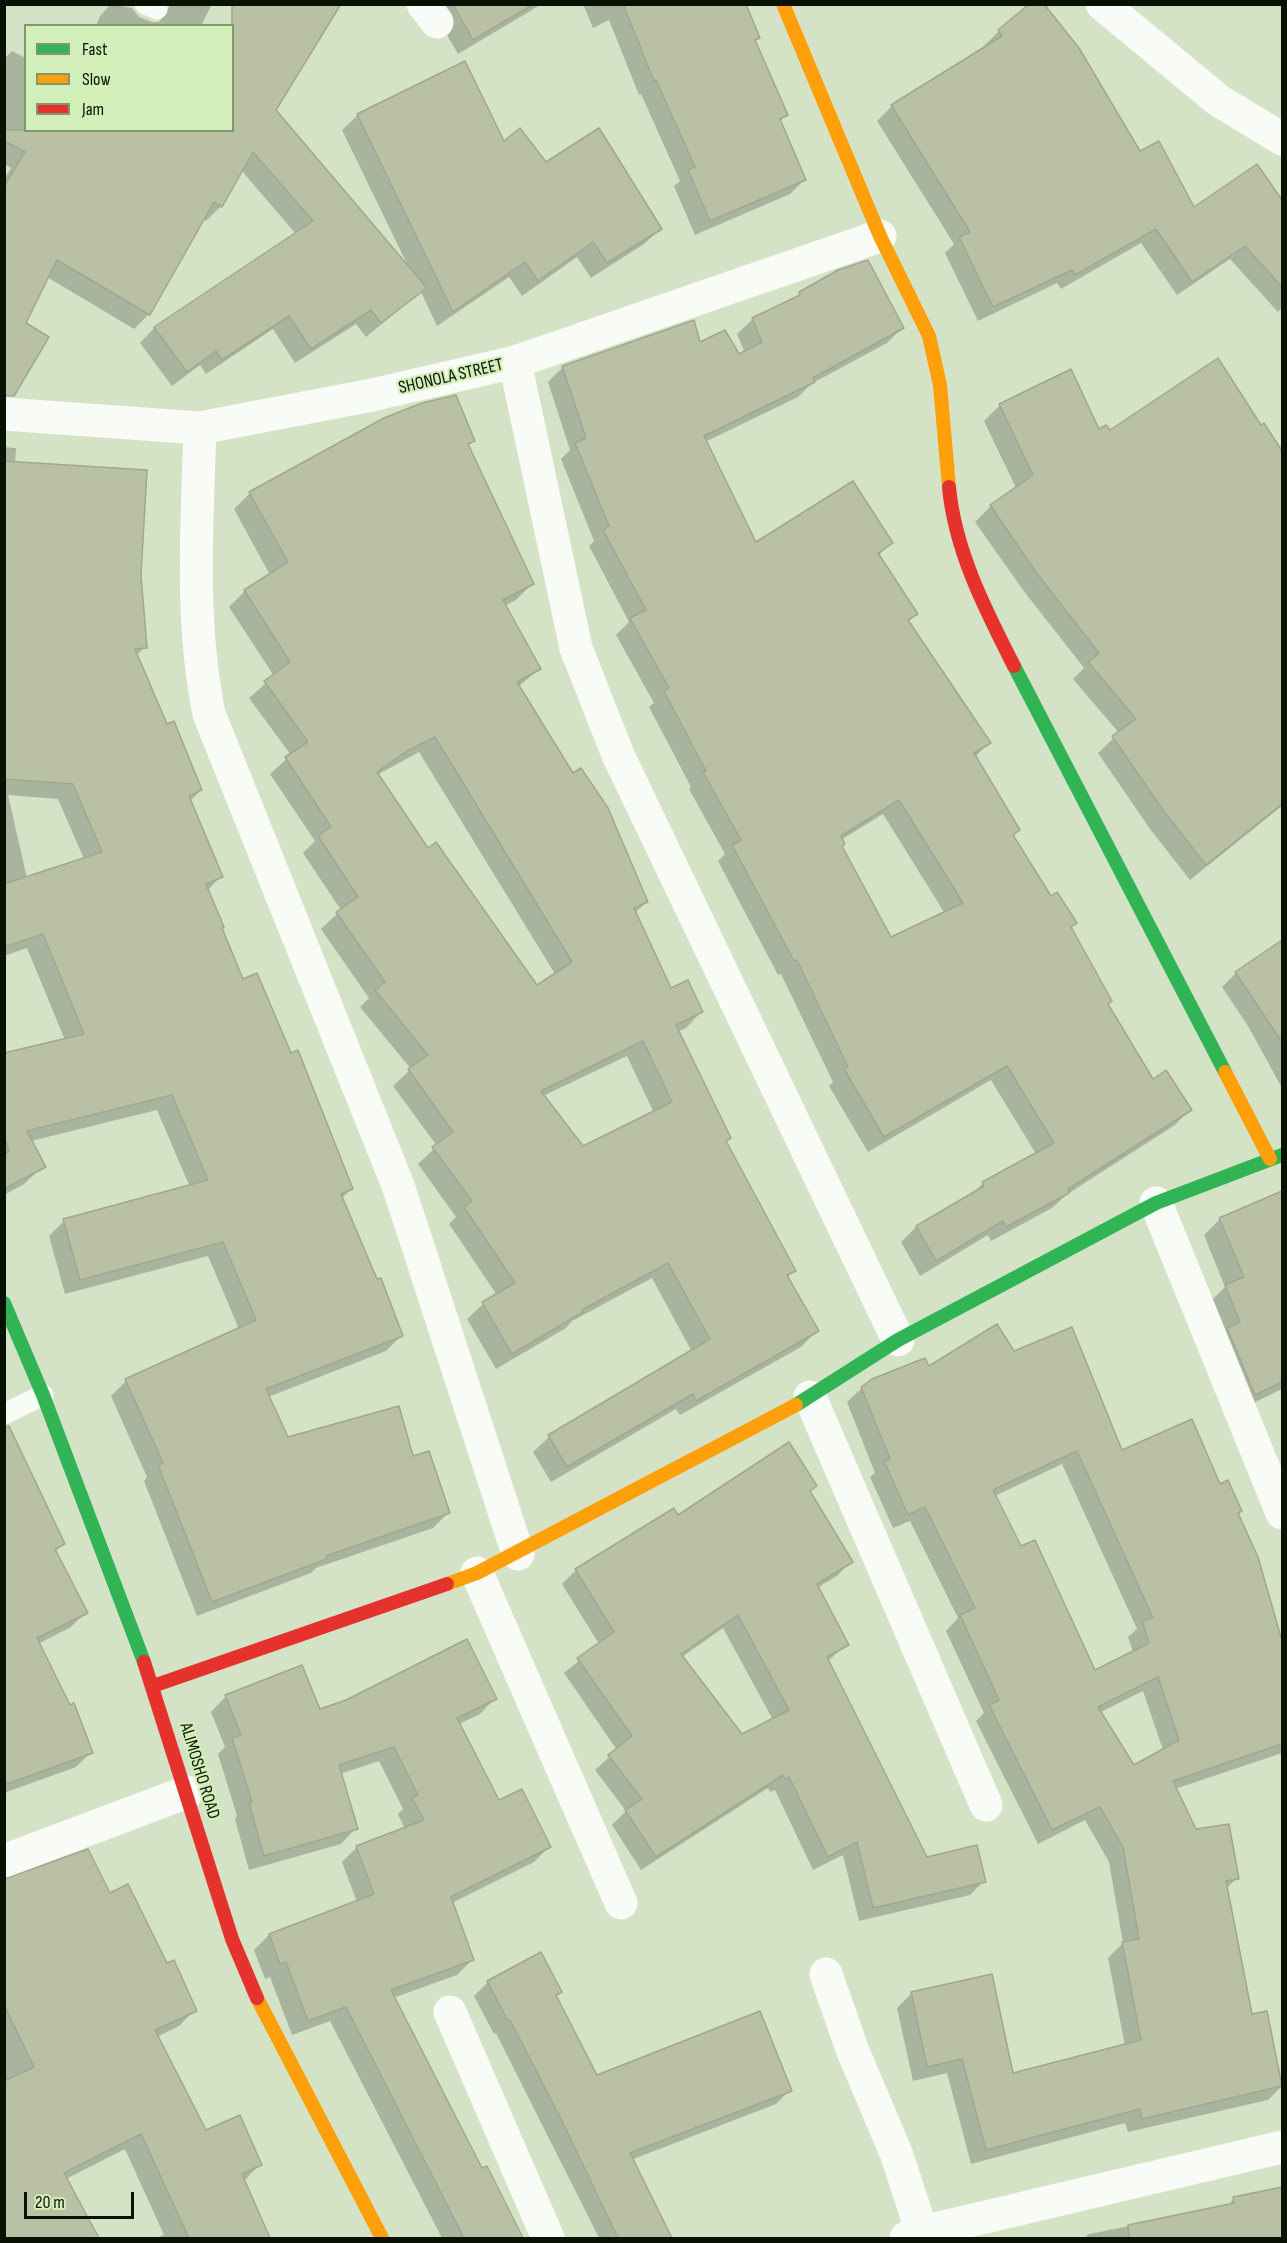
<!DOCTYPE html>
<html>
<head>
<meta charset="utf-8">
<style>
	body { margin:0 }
	#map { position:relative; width:1287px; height:2243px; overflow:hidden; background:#d4e2c6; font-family:"Sofia Sans Condensed",sans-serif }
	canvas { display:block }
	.frame { position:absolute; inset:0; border:6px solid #091202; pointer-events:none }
	.legend { position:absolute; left:24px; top:24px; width:210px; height:108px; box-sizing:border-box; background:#d3efb9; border:2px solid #829770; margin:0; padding:8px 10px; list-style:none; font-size:18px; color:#091202 }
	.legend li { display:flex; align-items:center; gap:12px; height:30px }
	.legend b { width:30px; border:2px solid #829770 }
	.scale { position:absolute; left:24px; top:2192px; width:110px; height:27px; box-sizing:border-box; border:3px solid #091202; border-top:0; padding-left:8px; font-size:18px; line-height:21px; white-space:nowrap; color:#091202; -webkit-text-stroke:4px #d3efb9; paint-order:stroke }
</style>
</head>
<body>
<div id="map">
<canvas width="1287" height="2243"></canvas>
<div class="frame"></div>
<ul class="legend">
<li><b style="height:8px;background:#30b455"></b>Fast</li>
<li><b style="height:8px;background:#ff9f0a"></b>Slow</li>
<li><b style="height:8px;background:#e5322d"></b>Jam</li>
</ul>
<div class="scale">20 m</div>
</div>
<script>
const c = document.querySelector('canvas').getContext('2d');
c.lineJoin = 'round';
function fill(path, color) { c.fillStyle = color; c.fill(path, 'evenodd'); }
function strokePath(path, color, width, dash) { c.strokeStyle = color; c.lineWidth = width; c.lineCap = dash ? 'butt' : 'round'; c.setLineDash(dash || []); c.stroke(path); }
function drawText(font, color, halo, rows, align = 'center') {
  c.font = font + ' "Sofia Sans Condensed",sans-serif'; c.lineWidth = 4.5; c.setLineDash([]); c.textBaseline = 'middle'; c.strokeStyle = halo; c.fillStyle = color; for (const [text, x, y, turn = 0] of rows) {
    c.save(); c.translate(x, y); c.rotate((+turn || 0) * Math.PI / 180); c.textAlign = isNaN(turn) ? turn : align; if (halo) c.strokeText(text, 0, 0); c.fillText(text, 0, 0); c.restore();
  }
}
fill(new Path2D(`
	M111,4L132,8L139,17L152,22H159L171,4H212L201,26H96L100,16Z
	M429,4H542L458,54Z
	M583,4H744L758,38L754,42L786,115L779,122L805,179L790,194L695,235L674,186L680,181L641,94L639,95L609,20L593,28Z
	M1031,4L1139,153L1194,209L1256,166L1282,203V308L1278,312L1230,259L1177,295L1141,243L1061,289L1057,283L978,321L945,253L954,244L877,121L892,106L986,48L984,46L999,31Z
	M12,51L26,58V130H232L274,110L408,266L342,130L358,115L503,143L545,164L660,229L644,244L591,278L577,257L522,296L509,277L437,326L421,292L366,337L356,324L295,363L273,329L206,374L200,365L172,386L140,343L154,328L296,234L241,170L221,206L206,221L203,219L149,314L134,329L47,277L24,324L18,386L4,399V179L11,168L4,164V59Z
	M800,293L902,328L887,343L811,384L798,397L705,442L756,544L891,543L878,556L916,614L907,622L989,743L975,757L1019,830L1012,836L1070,928L1107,1005L1153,1081L1190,1109L1175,1125L1066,1195L1052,1208L991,1241L988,1235L920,1276L901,1242L916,1227L971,1195L983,1183L1036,1154L991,1080L868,1152L829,1086L833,1082L781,974L778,975L718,861L725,854L689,789L691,787L649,707L654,703L616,635L629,622L589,546L594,541L561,459L570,450L548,382L563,367L700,344L739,356L745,353L737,334L753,319L792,301ZM883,814L944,912L890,939L840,847L841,840Z
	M1000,405L1099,431L1263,425L1282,454V806L1190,880L1150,829L1098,753L1119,733L1073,679L1084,668L1023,590L975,522L991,506L1016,488L984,421Z
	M473,441L468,446L532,584L516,600L505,606L539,669L518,687L647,901L635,913L670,990L701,1012L686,1028L677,1032L729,1138L725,1143L794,1270L787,1278L817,1331L801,1347L680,1415L676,1409L551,1482L533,1452L549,1437L692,1352L652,1278L572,1321L566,1328L496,1369L467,1319L483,1304L497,1295L449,1224L456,1217L418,1164L437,1146L393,1086L411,1069L360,1007L369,998L321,929L341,910L303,853L315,841L270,774L291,755L249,698L274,676L229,607L245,591L270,575L234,509L250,493ZM419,752L555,974L536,988L427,850L377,775ZM627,1056L654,1113L582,1148L543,1096Z
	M4,447L16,448L15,464L139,575L145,647L136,656L166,726L201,790L190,801L221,876L207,891L242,981L351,1189L341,1199L401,1336L386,1351L268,1397L287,1439L412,1458L448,1513L433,1528L316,1568L311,1573L197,1616L144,1481L147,1477L111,1396L126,1381L239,1329L208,1256L65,1294L49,1236L64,1221L190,1187L157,1110L31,1141L40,1169L24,1184L4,1195V1054L65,1040L27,948L4,956ZM8,795L58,799L84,859L27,878Z
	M1282,942V1088L1248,1026L1222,987L1236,973Z
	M1282,1193V1389L1239,1410L1210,1302L1225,1287L1204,1235L1220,1219Z
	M1013,1353L1121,1452L1219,1486L1240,1511L1237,1514L1256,1558L1282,1646V1753L1175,1789L1195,1831L1237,1878L1226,1889L1250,2016L1266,2012L1282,2086L1268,2100L1128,2132L1125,2123L971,2164L947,2073L913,2081L897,2008L912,1993L1012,2075L1125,2046L1108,1958L1123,1943L1109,1862L1085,1820L1038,1844L976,1721L984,1713L946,1631L958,1618L910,1521L893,1528L870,1477L875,1473L847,1402L862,1388L928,1368ZM1062,1464L1137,1629L1128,1637L1133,1652L1094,1672L1021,1548L995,1496ZM1143,1691L1163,1750L1134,1767L1099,1713Z
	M4,1427L63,1543L55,1552L86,1612L71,1627L38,1644L91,1752L76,1767L4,1793Z
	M815,1486L809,1492L851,1561L837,1576L817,1588L847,1644L828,1661L926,1859L984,1881L970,1895L859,1921L843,1855L813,1870L775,1790L770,1792L768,1788L641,1870L612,1825L626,1811L595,1770L617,1750L564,1673L599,1644L562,1584L576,1570L677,1517ZM723,1628L773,1720L741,1735L682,1657Z
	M226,1696L319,1711L495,1698L480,1714L459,1724L498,1802L549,1847L534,1862L452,1903L472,1960L457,1975L393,1998L482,2170L486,2168L522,2238H442L330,2021L292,2035L270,1977L265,1979L254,1950L269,1935L357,1902L342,1862L357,1847L405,1829L398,1814L403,1809L379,1761L340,1774L356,1828L341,1844L249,1870L235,1819L237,1816L218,1754L225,1747L211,1712Z
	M4,1879L109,1895L166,1965L195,2010L179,2026L157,2037L205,2132L260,2164L244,2181L270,2238H156L164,2235L125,2149L66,2179L97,2238H4Z
	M540,1954L560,1992L555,1997L596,2077L790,2090L776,2104L631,2160L670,2238H599L496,2033L494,2034L474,1996L488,1982Z
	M1282,2189V2238H1084L1089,2234L1226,2207L1234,2199Z`), '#0003');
const building = new Path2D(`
	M232,4H341L276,110L427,288L381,323L371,310L311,349L289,316L222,360L216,351L187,372L154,327L313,221L253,152L222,207L214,202L150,315L57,260L26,323L49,337L14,396L4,395V186L25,152L4,141V130H232Z
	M453,4H534L473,40Z
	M623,4H746L760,38L755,40L788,115L780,119L806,180L710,221L688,170L695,167L656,80L654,81Z
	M1029,4H1044L1079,48L1140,151L1159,141L1194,207L1257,164L1282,200V287L1245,246L1192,282L1156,229L1075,275L1072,270L993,307L959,237L970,232L891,105L1002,36L998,30Z
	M465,61L504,141L520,128L546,162L599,128L662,229L607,263L593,242L538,281L525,262L453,312L357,114Z
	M868,260L904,328L813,378L815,382L704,436L756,542L853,481L893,543L878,553L918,614L908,620L991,743L974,753L1020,830L1013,835L1051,896L1057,892L1077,923L1071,927L1112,1001L1108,1004L1153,1079L1166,1070L1192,1110L1068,1189L1069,1193L1006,1227L1003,1221L936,1261L916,1226L984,1186L982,1182L1054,1143L1007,1066L884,1137L844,1069L848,1067L797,960L794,961L732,845L741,840L703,772L706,771L664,691L669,688L630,618L646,610L603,530L609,526L575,443L586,438L562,366L694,320L700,342L725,330L739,354L762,342L752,318L800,295L799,292L838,270ZM899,800L963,903L891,937L842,846L845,844L841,836Z
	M1218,358L1261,425L1264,423L1282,451V804L1206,865L1165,813L1112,736L1136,719L1088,662L1099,653L1038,575L990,505L1033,475L999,404L1071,369L1099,429L1106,425L1110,430Z
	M456,395L475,441L468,444L534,584L503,600L541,669L517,682L573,773L581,768L608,808L648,902L634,908L671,988L688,980L703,1012L676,1025L731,1138L726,1141L796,1271L787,1275L819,1331L696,1401L693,1394L567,1467L548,1435L710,1339L668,1263L582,1310L583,1312L512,1354L482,1302L515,1283L464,1207L472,1201L432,1147L453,1132L408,1069L428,1055L375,990L385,982L336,912L358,897L318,836L331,827L285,757L308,742L264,681L290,662L244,590L288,562L249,492L384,418L422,403ZM435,737L572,962L537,985L436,842L428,848L377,772L409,750ZM643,1041L672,1102L583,1146L541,1091Z
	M4,461L147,470L141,575L147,648L135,649L167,724L174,721L202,790L189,796L223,877L206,884L224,927L222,928L243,979L257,973L291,1053L298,1050L353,1189L341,1194L377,1279L381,1278L403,1336L266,1389L288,1437L399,1406L413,1456L429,1451L450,1513L326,1556L327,1559L212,1602L158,1465L163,1463L125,1379L256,1320L223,1242L80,1280L63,1219L208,1180L172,1095L27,1131L46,1167L4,1189V1154L9,1151L4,1137V1053L84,1034L43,934L4,947V884L102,852L73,784L4,779Z
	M1282,940V1042L1235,972Z
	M1282,1191V1382L1255,1395L1227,1328L1240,1322L1225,1285L1244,1277L1219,1218Z
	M997,1324L1014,1351L1072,1327L1122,1450L1192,1419L1220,1484L1228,1480L1242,1511L1238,1513L1258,1557L1282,1641V1744L1173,1781L1196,1829L1229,1824L1239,1879L1226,1881L1252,2014L1267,2011L1282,2086L1142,2119L1140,2109L986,2150L962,2059L927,2067L911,1992L992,1974L1013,2073L1141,2040L1122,1942L1139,1939L1123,1847L1100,1807L1052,1830L989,1705L999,1700L960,1615L975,1608L925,1507L908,1515L884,1461L890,1459L861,1387L872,1379L925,1358L929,1366ZM1077,1451L1153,1618L1142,1621L1149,1643L1095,1670L1035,1540L1021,1546L993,1490ZM1158,1677L1179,1740L1134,1765L1098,1707Z
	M9,1426L65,1544L55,1549L88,1613L37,1638L70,1705L74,1703L93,1753L4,1785V1427Z
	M789,1442L817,1486L810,1491L853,1562L817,1584L849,1645L827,1657L927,1857L977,1845L986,1882L873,1908L857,1842L828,1857L789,1777L785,1779L783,1775L656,1857L625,1810L642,1799L608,1755L632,1736L577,1658L614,1632L575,1569L674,1508L678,1515ZM738,1615L789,1710L742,1734L681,1654Z
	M467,1639L497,1699L457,1718L499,1800L522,1789L551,1847L451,1897L474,1960L391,1990L482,2168L487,2166L523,2238H464L346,2007L308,2021L286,1962L280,1964L269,1934L374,1894L356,1846L424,1820L412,1798L418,1795L394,1747L339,1765L358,1829L264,1856L249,1803L252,1802L232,1738L241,1735L225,1695L302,1665L320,1709L346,1700Z
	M88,1849L110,1893L128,1884L167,1963L174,1960L197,2011L155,2030L206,2130L240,2115L262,2165L242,2174L270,2238H189L141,2134L64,2173L99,2238H4V2081L34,2067L4,2005V1879Z
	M541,1952L562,1992L556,1995L597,2075L760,2011L792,2091L630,2153L672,2238H618L562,2121L510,2020L508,2021L487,1981Z
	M1282,2187V2238H1129L1128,2225L1234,2203L1233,2197Z`);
fill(building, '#bac0a4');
strokePath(building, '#a0a790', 1.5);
strokePath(new Path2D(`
	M145,4L157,9
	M4,1414L43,1395`), '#f9fbf6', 21);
strokePath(new Path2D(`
	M423,4L437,22
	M1102,4L1218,100L1282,139
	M515,362L576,648L618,755L898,1340
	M4,414L200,428L372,395L515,362L880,236
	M200,428C197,524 190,620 209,714L399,1188L518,1554
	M1156,1203L1282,1513
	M810,1397L986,1805
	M477,1573L621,1903
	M4,1861L187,1792
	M826,1974L852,2049L896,2153L922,2232
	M450,2012L548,2238
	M906,2238L922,2232L1282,2147`), '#f9fbf6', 33);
strokePath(new Path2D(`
	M1014,666L1225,1072
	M4,1303L43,1395L144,1662
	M796,1405L898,1340L1156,1203L1282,1155`), '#30b455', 14);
strokePath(new Path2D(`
	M783,4L880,236L929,336L940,385L949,487
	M1225,1072L1270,1159
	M447,1584L477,1573L796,1405
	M257,1998L382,2238`), '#ff9f0a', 14);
strokePath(new Path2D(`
	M949,487C955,551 985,609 1014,666
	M144,1662L232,1939L257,1998
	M153,1686L447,1584`), '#e5322d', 14);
drawText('18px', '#091202', '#d3efb9', [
	["SHONOLA STREET",451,377,-13],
	["ALIMOSHO ROAD",199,1771,73]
]);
</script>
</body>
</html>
